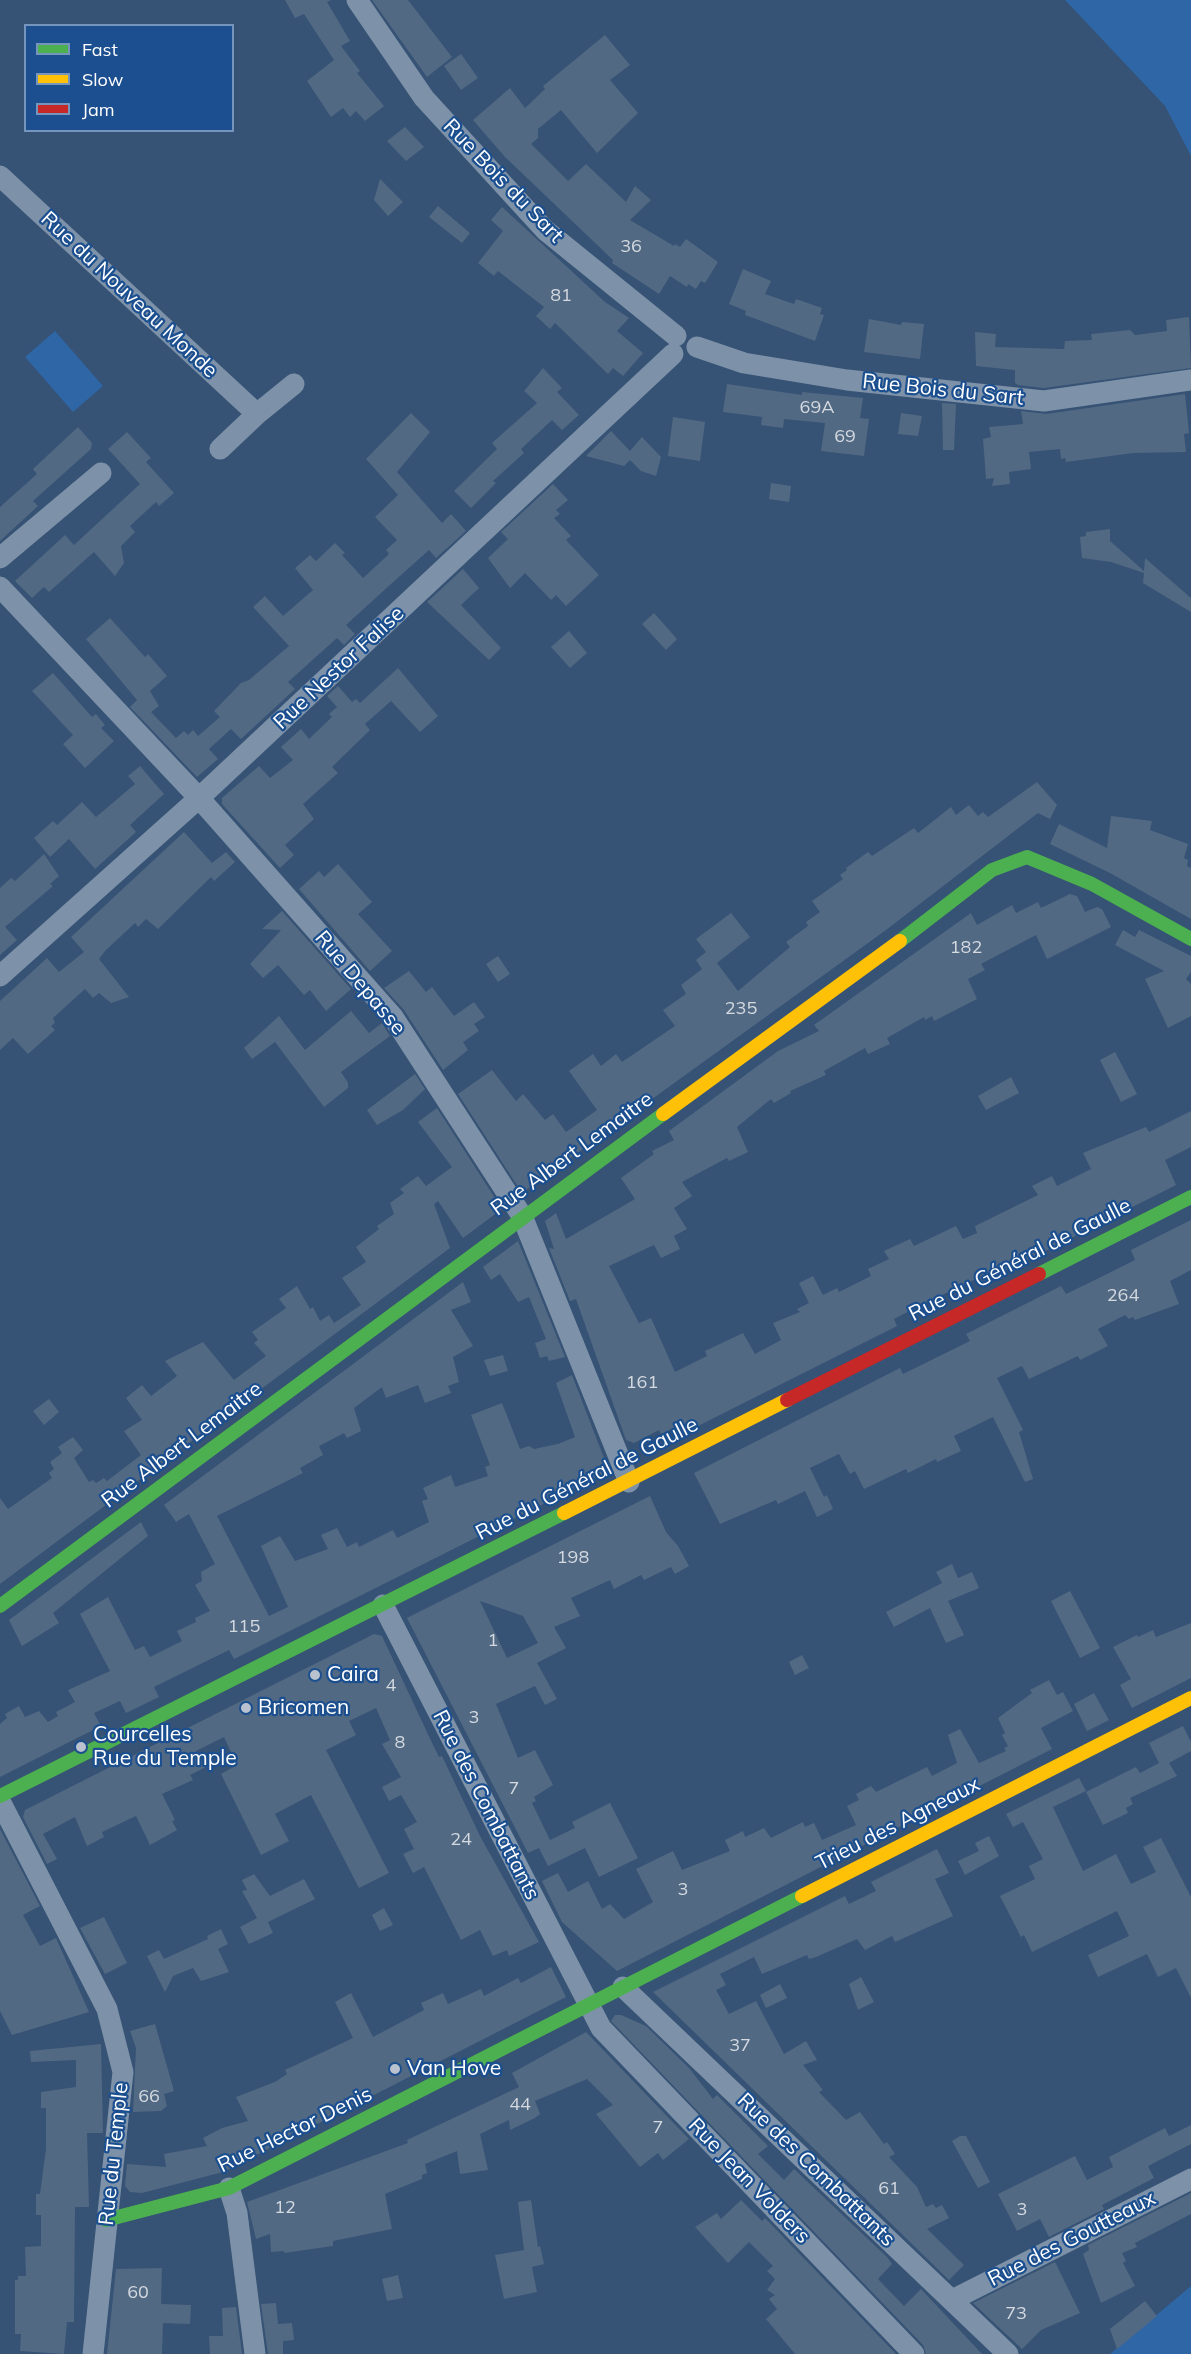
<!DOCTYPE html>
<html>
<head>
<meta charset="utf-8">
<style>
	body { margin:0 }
	#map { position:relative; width:1191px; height:2354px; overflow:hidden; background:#365274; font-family:Mulish,sans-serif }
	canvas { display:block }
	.legend { position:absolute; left:24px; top:24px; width:210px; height:108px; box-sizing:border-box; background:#1b4f8f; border:2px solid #7695bc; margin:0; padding:8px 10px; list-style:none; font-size:18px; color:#fff }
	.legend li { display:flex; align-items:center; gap:12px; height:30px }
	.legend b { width:30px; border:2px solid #7695bc }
</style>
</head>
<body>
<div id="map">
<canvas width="1191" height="2354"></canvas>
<ul class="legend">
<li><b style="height:8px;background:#4caf50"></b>Fast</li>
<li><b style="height:8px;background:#ffc107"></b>Slow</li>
<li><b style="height:8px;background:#c62828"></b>Jam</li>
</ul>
</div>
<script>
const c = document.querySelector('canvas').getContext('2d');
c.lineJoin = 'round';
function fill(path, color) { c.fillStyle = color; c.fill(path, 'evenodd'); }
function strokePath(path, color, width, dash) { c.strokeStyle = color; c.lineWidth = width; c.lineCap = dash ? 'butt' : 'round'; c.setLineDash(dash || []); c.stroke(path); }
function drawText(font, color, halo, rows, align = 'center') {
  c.font = font + ' Mulish,sans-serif'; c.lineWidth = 4.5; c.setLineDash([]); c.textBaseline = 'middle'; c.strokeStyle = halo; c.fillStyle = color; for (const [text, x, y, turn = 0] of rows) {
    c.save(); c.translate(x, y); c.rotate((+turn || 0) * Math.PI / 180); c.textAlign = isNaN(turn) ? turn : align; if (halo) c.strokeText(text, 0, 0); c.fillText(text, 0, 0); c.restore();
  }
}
fill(new Path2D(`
	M1065,0H1191V156L1165,106Z
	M55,331L103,386L73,412L25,357Z
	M1191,2286V2354H1110Z`), '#2f66a5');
fill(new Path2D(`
	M285,0H331L327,2L350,41L341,46L360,71L357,73L384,106L365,121L356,111L350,117L343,108L331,117L307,81L334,60L304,14L295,18Z
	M372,0H408L452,57L427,77Z
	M605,35L630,65L610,80L638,113L597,153L561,110L538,129V138L531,144L568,181L586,164L626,202L635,186L651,200L630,220L674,246L675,244L680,247L686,239L718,262L705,283L701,281L696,289L688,284L687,287L670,276L659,294L612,263L613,260L505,157L473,120L510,88L525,108L545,89L543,86Z
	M461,54L478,78L461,90L444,66Z
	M405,127L424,147L406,161L387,141Z
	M380,179L403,202L388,216L374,200Z
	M438,206L470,233L462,243L429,217Z
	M502,207L605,302L629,318L617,331L643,353L623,376L613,368L608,374L555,323L550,329L536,316L544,307L498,271L494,276L478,263L503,231L491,220Z
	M743,269L771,281L765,294L794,304L796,299L822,308L820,314L824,315L815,341L745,315L746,311L729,304Z
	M1189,317L1191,368L1044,388L1018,385L1015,383V370L976,366L975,332L996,334L995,347L1064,349L1065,341L1092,340L1091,334L1130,330L1135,335L1167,331L1166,320Z
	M869,319L901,325L902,322L924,324L920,359L864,352Z
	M543,368L562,388L557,392L579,415L562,430L552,420L521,449L524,453L493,481L496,483L471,508L454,491L497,449L492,443L537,403L524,391Z
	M727,384L802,395V392L863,398L860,418L869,419L864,456L821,451L825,423L784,419L783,428L761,425L762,417L723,412Z
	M1185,394L1189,433L1184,434L1186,452L1133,453L1066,462L1065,458L1061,459L1060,449L1029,452L1031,469L1009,472L1010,484L992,486L994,478L986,479L983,439L991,437L989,427L1023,424L1021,411L1046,414Z
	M942,403L956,404L954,450H943Z
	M411,413L430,432L397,472L442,523L451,514L466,531L436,558L429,550L391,584L346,625L355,634L344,645L337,638L288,682L295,689L241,739L231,729L209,749L218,759L197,777L130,707L137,700L86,639L110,618L145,657L148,654L167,676L150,691L159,706L151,712L176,738L184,731L188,735L193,730L198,736L220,717L214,711L241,683L249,680L289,646L253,607L265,596L283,616L313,590L295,568L310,555L316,561L335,543L345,553L342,555L363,578L389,554L386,550L397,540L375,517L398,495L366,459Z
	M901,413L922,416L918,436L898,434Z
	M673,417L705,422L700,461L668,456Z
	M78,427L92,443L91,449L33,501L38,506L0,541V507L37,474L33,469Z
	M611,431L630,451L642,437L661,457L656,476L641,471L630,460L624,466L586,456Z
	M127,432L151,458L146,462L174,493L159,506L156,502L130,526L135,532L121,546L124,563L115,576L94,552L49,592L44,587L32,598L15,581L65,535L74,545L140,484L108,449Z
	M771,483L791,486L789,502L769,499Z
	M553,484L568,500L556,510L560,514L554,518L571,536L566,540L599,575L566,606L556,595L551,600L525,573L510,588L488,558L508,539L501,532Z
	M1110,529V541L1144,571L1145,558L1191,598V612L1143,583L1144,573L1111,562L1082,558L1080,537L1086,536V532Z
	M463,569L479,588L461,605L501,648L489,660L427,602Z
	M654,613L677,639L666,650L642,624Z
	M569,631L587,653L570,668L551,647Z
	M398,668L438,716L420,732L391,701L365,724L370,730L332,767L338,773L303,804L314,819L285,845L294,855L280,868L222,804V798L259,766L270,778L293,760L281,747L301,729L309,739L332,717L329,714L337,707L327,696L338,686L352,702L356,699L360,703Z
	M53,673L92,717L96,714L105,725L101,728L114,741L85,768L63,744L73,735L32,691Z
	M140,766L164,794L130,825L136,832L95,869L69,839L50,857L34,838L53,821L57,825L82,802L96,817L135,784L128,776Z
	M1037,782L1057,805L1050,819L1038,813L886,930L522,1193L458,1094L492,1070L516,1101L523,1094L545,1120L553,1114L566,1132L597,1110L569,1071L593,1054L601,1066L616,1054L622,1062L675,1026L663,1010L686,994L681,985L702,969L696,960L706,952L696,939L731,913L750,937L717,963L738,991L790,947L786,942L808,926L806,922L820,912L812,901L843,879L840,875L847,870L846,868L868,852L872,856L914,828L918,833L951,807L956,815L969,805L978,816L983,812L988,817Z
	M1111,816L1152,821L1150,830L1188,844L1184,858L1188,860L1187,866L1191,868V919L1110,873L1050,844L1059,824L1107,848Z
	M184,832L212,863L226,852L235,862L214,881L211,877L158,929L146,919L138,927L135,923L105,951L99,959L129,997L111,1003L99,993L93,998L85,989L53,1018L55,1023L51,1026L55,1030L28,1054L13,1038L0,1050V1001L47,958L59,972L84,952L71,937Z
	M44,854L59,876L50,884L53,886L5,927L17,940L0,955V888L11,878L15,881Z
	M338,864L372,902L358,914L392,951L370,971L299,889L319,871L324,877Z
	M1070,894L1077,896L1085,912L1097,907L1102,909L1111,927L1047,959L1036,935L981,964L985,970L968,979L977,999L934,1021L932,1016L925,1020L924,1017L887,1038L890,1044L868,1054L865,1048L824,1071L826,1075L790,1091L791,1093L774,1103L771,1099L737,1127L748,1152L729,1161L727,1158L682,1182L692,1196L674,1208L687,1229L674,1236L680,1249L661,1258L654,1245L609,1266L639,1323L651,1318L675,1372L707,1356L705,1351L743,1333L755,1354L781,1340L773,1323L800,1312L797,1309L809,1303L799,1283L813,1276L823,1295L837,1288L839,1292L871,1276L868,1269L889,1259L884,1251L910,1239L914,1246L956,1226L963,1239L977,1233L975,1226L1038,1195L1032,1186L1052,1176L1057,1186L1091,1169L1083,1153L1146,1127L1149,1132L1191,1111V1147L1165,1160L1176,1185L980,1284L976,1279L923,1304L894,1319L897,1326L692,1429L680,1425L661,1434L659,1430L634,1443L626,1440L576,1299L570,1301L549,1248L554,1249L545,1221L556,1213L566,1239L635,1199L621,1178L654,1154L652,1151L674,1140L669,1131L778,1051L819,1031L814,1025L971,913L977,925L1012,905L1016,913L1038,902L1041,908Z
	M282,911L351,989L326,1011L310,990L304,995L278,965L263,978L250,964L281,930L262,929Z
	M1123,930L1135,937L1139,930L1191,956V972L1186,979L1191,984V1016L1168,1028L1145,979L1164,971L1115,945Z
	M498,956L510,974L498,982L486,964Z
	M409,971L426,992L432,987L454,1016L474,1002L485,1017L474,1024L479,1031L463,1042L468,1050L443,1070L404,1010L384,988Z
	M351,1011L369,1033L382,1023L390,1036L341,1072L348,1083V1088L324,1107L275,1042L252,1059L244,1048L279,1016L305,1050Z
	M1115,1052L1137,1094L1121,1102L1100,1060Z
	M415,1074L425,1089L403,1110L377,1125L367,1110Z
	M1011,1077L1019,1093L986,1110L978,1096Z
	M437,1108L502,1209L463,1238L438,1201L434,1204L450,1248L0,1584V1498L8,1509L52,1478L49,1473L54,1469L50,1462L62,1453L58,1447L73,1437L83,1450L74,1458L89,1482L93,1480L96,1483L104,1478L107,1481L141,1455L124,1431L142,1420L126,1398L142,1385L151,1396L177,1376L165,1361L203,1342L234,1380L266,1356L254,1343L258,1340L252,1332L286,1308L279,1299L297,1286L310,1309L313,1307L320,1321L329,1315L334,1323L361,1305L342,1278L366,1262L356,1247L379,1229L377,1226L394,1214L390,1203L404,1193L400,1189L418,1176L426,1186L452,1167L418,1122Z
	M1191,1220V1270L1170,1281L1179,1304L1135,1320L1133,1317L1129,1319L1125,1315L1098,1329L1108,1346L1080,1360L1078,1356L1029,1379L1022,1366L997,1378L1023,1430L1019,1432L1033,1479L1025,1482L993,1417L954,1436L961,1451L937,1462L936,1459L908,1473L906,1469L864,1489L855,1471L850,1474L839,1454L810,1468L824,1497L827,1495L833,1509L817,1517L805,1491L778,1504L776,1500L720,1524L694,1473L900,1368L903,1374L970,1341L966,1334L1061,1286L1066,1294L1099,1278L1135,1260L1131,1250Z
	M518,1241L565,1357L549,1361L547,1356L540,1358L535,1343L546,1339L529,1297L518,1302L500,1274L491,1280L483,1267Z
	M463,1282L471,1302L451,1310L473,1346L453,1357L459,1382L448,1386L451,1393L425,1403L418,1385L386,1398L382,1387L354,1408L361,1431L347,1438L344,1433L319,1446L323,1455L300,1468L303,1473L217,1516L269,1616L288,1607L261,1546L280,1536L295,1561L328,1549L321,1535L337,1528L347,1547L357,1542L359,1547L393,1530L397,1538L429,1522L422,1501L428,1499L423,1488L451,1475L455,1487L488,1476L485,1467L490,1465L471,1415L502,1403L520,1449L529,1446L534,1449L558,1444L575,1437L556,1383L572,1375L609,1471L234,1659L229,1650L154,1687L159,1697L126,1713L120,1701L94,1713L101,1726L0,1777V1724L7,1718L5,1714L19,1706L25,1717L39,1711L48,1722L58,1716L56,1712L75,1702L68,1690L110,1671L80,1614L108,1597L135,1650L144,1646L150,1657L182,1641L177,1631L196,1622L195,1618L210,1611L195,1585L202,1581L201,1572L215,1564L189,1514L176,1522L164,1505Z
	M503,1355L508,1371L490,1376L484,1360Z
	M49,1399L59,1412L44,1425L33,1411Z
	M650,1496L666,1532L678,1546L689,1566L675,1574L671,1567L644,1580L641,1575L614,1589L610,1580L571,1598L580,1616L554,1627L566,1648L537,1663L557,1699L545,1705L535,1686L496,1704L518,1758L535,1750L553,1785L534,1797L536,1801L532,1803L550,1840L575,1828L572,1822L610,1803L638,1858L599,1877L585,1848L548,1866L539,1848L528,1853L407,1618ZM480,1601L523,1616L538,1643L507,1658Z
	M141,1522L148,1536L53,1613L59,1623L22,1646L9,1620Z
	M952,1564L958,1578L972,1572L979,1588L948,1601L964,1635L946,1643L930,1608L894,1627L886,1612L942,1583L936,1572Z
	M1070,1591L1100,1648L1080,1658L1051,1601Z
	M1191,1623V1678L1132,1708L1120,1685L1131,1679L1113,1647L1137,1635L1138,1637L1153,1630L1156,1637Z
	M374,1634L382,1636L433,1745L439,1757L442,1756L480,1836L539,1942L509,1956L507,1950L493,1956L480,1930L461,1940L424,1867L413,1873L403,1854L414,1849L404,1829L417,1822L401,1795L389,1801L382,1787L401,1777L382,1744L390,1740L376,1708L349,1721L356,1735L326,1750L389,1873L359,1888L311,1795L275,1814L289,1841L261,1855L221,1774L237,1765L224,1737L196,1751L206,1767L190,1775L193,1780L162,1794L175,1820L172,1821L177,1830L150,1845L136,1816L102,1832L104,1837L87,1846L75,1817L43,1834L57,1859L47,1864L23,1817L25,1810Z
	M802,1655L809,1668L795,1675L789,1662Z
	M1049,1680L1057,1695L1063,1692L1073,1711L1041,1728L1052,1749L617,1971L562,1922L542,1881L558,1873L568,1892L588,1881L602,1909L610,1904L624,1919L653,1902L636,1869L673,1851L682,1870L730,1851L725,1840L743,1831L745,1837L764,1828L771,1838L803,1822L805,1827L814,1823L822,1840L856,1825L847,1806L859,1800L856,1794L871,1786L876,1792L927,1767L932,1776L957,1763L948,1735L960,1729L979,1763L1006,1751L1004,1748L1008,1746L1002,1735L1005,1733L998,1718L1032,1693L1030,1690Z
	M1094,1693L1109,1720L1087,1731L1074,1704Z
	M1183,1726L1191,1742V1751L1169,1763L1177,1776L1130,1798L1133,1804L1126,1808L1128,1813L1103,1825L1086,1792L1136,1767L1140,1773L1159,1763L1149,1743Z
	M1079,1778L1086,1791L1053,1807L1083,1871L1116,1854L1131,1884L1156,1872L1143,1847L1161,1838L1191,1897V1998L1176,1968L1158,1977L1147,1954L1098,1977L1088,1955L1129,1936L1117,1911L1032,1952L1024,1935L1021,1937L1000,1896L1035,1879L1029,1866L1043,1859L1023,1822L1013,1827L1006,1814Z
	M0,1829L40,1906L23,1915L40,1946L56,1938L89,2012L12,2035L0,2011Z
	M989,1836L999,1856L965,1875L958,1861L979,1851L975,1843Z
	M937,1849L949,1873L935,1879L953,1916L895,1942L892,1936L865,1950L857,1939L816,1957L809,1959L807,1955L762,1974L754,1957L720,1974L726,1985L716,1990L729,2014L756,2001L784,2054L806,2041L817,2060L803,2065L823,2090L819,2092L846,2120L860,2112L884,2144L887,2142L895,2154L889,2157L917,2187L926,2207L933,2204L936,2208L942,2205L949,2218L927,2229L964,2265L949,2280L653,1992L845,1896L849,1904L876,1891L871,1882Z
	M254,1874L270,1896L304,1879L315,1899L268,1922L273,1933L249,1944L240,1927L257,1918L242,1891L247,1890L242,1880Z
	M384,1908L393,1925L380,1931L372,1915Z
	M104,1917L127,1963L105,1974L80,1928Z
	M221,1929L228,1944L218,1949L229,1972L201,1981L193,1968L173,1976L165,1992L147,1956L159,1950L164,1959L208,1939L207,1936Z
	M551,1967L566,1997L223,2172L142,2193L130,2192L125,2186L127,2164L166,2167L164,2154L207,2146L203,2138L222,2128L248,2121L236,2097L275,2082L287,2074L285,2070L353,2038L335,2002L351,1993L373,2037L424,2010L421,2003L443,1993L448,2004L481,1989L484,1996L518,1978L521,1983Z
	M861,1977L874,2002L858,2010L849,1984Z
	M780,1984L787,1998L766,2008L760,1995Z
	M615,2015H621L646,2026L689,2068L713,2099L717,2095L768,2146L758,2154L784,2180L794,2169L887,2257L892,2264L878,2279L904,2306L921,2289L982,2354H926L923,2345L611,2021Z
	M155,2024L174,2091L164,2094L167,2106L161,2111L133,2112L136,2048L130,2031Z
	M586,2032L689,2139L663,2160L658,2153L640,2167L596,2114L613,2105L587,2079L535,2101L540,2114L535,2118L510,2130L509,2120L480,2134L488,2170L460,2174L457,2151L425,2164L427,2173L422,2175V2179L385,2194L392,2229L333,2241V2246L284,2253V2251L271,2252L270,2234L256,2239L247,2202L408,2143L407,2140L519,2087L512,2073Z
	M101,2044L103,2133H87L89,2207H75L74,2322H67L64,2354L20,2351L21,2334H15V2280H18V2276H26L25,2247L41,2246V2215H36V2194H40L46,2149V2108H41V2092L76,2087V2060L31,2062L30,2051Z
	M1191,2125V2144L1148,2166L1154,2178L1102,2205L1104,2209L1049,2237L1040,2219L1017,2231L998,2194L1075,2156L1087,2180L1113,2167L1109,2157L1165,2128L1169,2136Z
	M960,2136H966L990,2182L978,2188L952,2141Z
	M1191,2193V2214L1135,2243L1137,2247L1122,2253L1126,2261L1123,2263L1135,2286L1101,2303L1083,2254L1089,2250L1088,2245Z
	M531,2200L538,2247L540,2246L544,2264L532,2267L537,2292L504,2299L495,2255L524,2250L518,2202Z
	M741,2200L762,2221L765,2218L896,2354H795L766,2319L777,2309L769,2299L775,2295L767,2290L775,2279L767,2271L773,2266L749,2242L728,2263L695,2227L717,2213L721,2219Z
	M1055,2262L1080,2313L1041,2330L1022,2349L973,2303Z
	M162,2268L161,2304L191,2305L190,2324L163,2323L162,2354H107L116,2269Z
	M398,2275L403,2298L387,2301L382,2279Z
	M1145,2301L1157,2316L1117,2349L1110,2329Z
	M276,2303L278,2324L292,2323L294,2340L283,2341V2354H268L261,2304Z
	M236,2307L242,2354H210L209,2336H223L222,2308Z`), '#526984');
strokePath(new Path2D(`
	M357,0L424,98L545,230L676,336
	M0,176L257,414L220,449
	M697,347L744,363L847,380L1044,401L1191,380
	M257,414L294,384
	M0,558L101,473
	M0,587L199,798L393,1017L522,1216L629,1482
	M0,976L199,798L673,354
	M383,1605L601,2028L914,2354
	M0,1801L107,2009L123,2072L93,2354
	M623,1987L1008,2354
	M229,2188L237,2213L255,2354
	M952,2300L1191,2179`), '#7d92a8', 21);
strokePath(new Path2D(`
	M900,941L992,870L1027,857L1092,884L1191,939
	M1039,1274L1191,1197
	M0,1606L663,1114
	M0,1796L564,1513
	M106,2220L229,2188L802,1896`), '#4caf50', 14);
strokePath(new Path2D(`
	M663,1114L900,941
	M564,1513L787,1400
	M802,1896L1191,1698`), '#ffc107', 14);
strokePath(new Path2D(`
	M787,1400L1039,1274`), '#c62828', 14);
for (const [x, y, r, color] of [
	[315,1675,6,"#b9c2ce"],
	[246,1708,6,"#b9c2ce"],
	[81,1747,6,"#b9c2ce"],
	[395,2069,6,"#b9c2ce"]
]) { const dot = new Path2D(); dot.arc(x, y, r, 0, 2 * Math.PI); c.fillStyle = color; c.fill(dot); strokePath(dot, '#1b4f8f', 2); }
drawText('18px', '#d4dae0', null, [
	["36",631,247],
	["81",561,296],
	["69A",817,408],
	["69",845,437],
	["182",966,948],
	["235",741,1009],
	["264",1123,1296],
	["161",642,1383],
	["198",573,1558],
	["115",244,1627],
	["1",493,1641],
	["4",391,1686],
	["3",474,1718],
	["8",400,1743],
	["7",514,1789],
	["24",461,1840],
	["3",683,1890],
	["37",740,2046],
	["66",149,2097],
	["44",520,2105],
	["7",658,2128],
	["61",889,2189],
	["12",285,2208],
	["3",1022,2210],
	["60",138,2293],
	["73",1016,2314]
]);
drawText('21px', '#fff', '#1b4f8f', [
	["Rue Bois du Sart",503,181,46],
	["Rue du Nouveau Monde",129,295,43],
	["Rue Bois du Sart",943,390,6],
	["Rue Nestor Falise",339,668,-43],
	["Rue Depasse",360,983,50],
	["Rue Albert Lemaitre",572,1154,-36],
	["Rue du Général de Gaulle",1020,1260,-27],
	["Rue Albert Lemaitre",182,1445,-37],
	["Rue du Général de Gaulle",587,1479,-27],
	["Rue des Combattants",486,1805,63],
	["Trieu des Agneaux",898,1824,-27],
	["Rue Hector Denis",295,2130,-26],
	["Rue du Temple",114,2154,-84],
	["Rue des Combattants",816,2170,44],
	["Rue Jean Volders",749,2181,46],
	["Rue des Goutteaux",1072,2239,-27]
]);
drawText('21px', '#fff', '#1b4f8f', [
	["Caira",327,1675],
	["Bricomen",258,1708],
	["Courcelles",93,1735],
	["Rue du Temple",93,1759],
	["Van Hove",407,2069]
], 'left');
</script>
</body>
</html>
